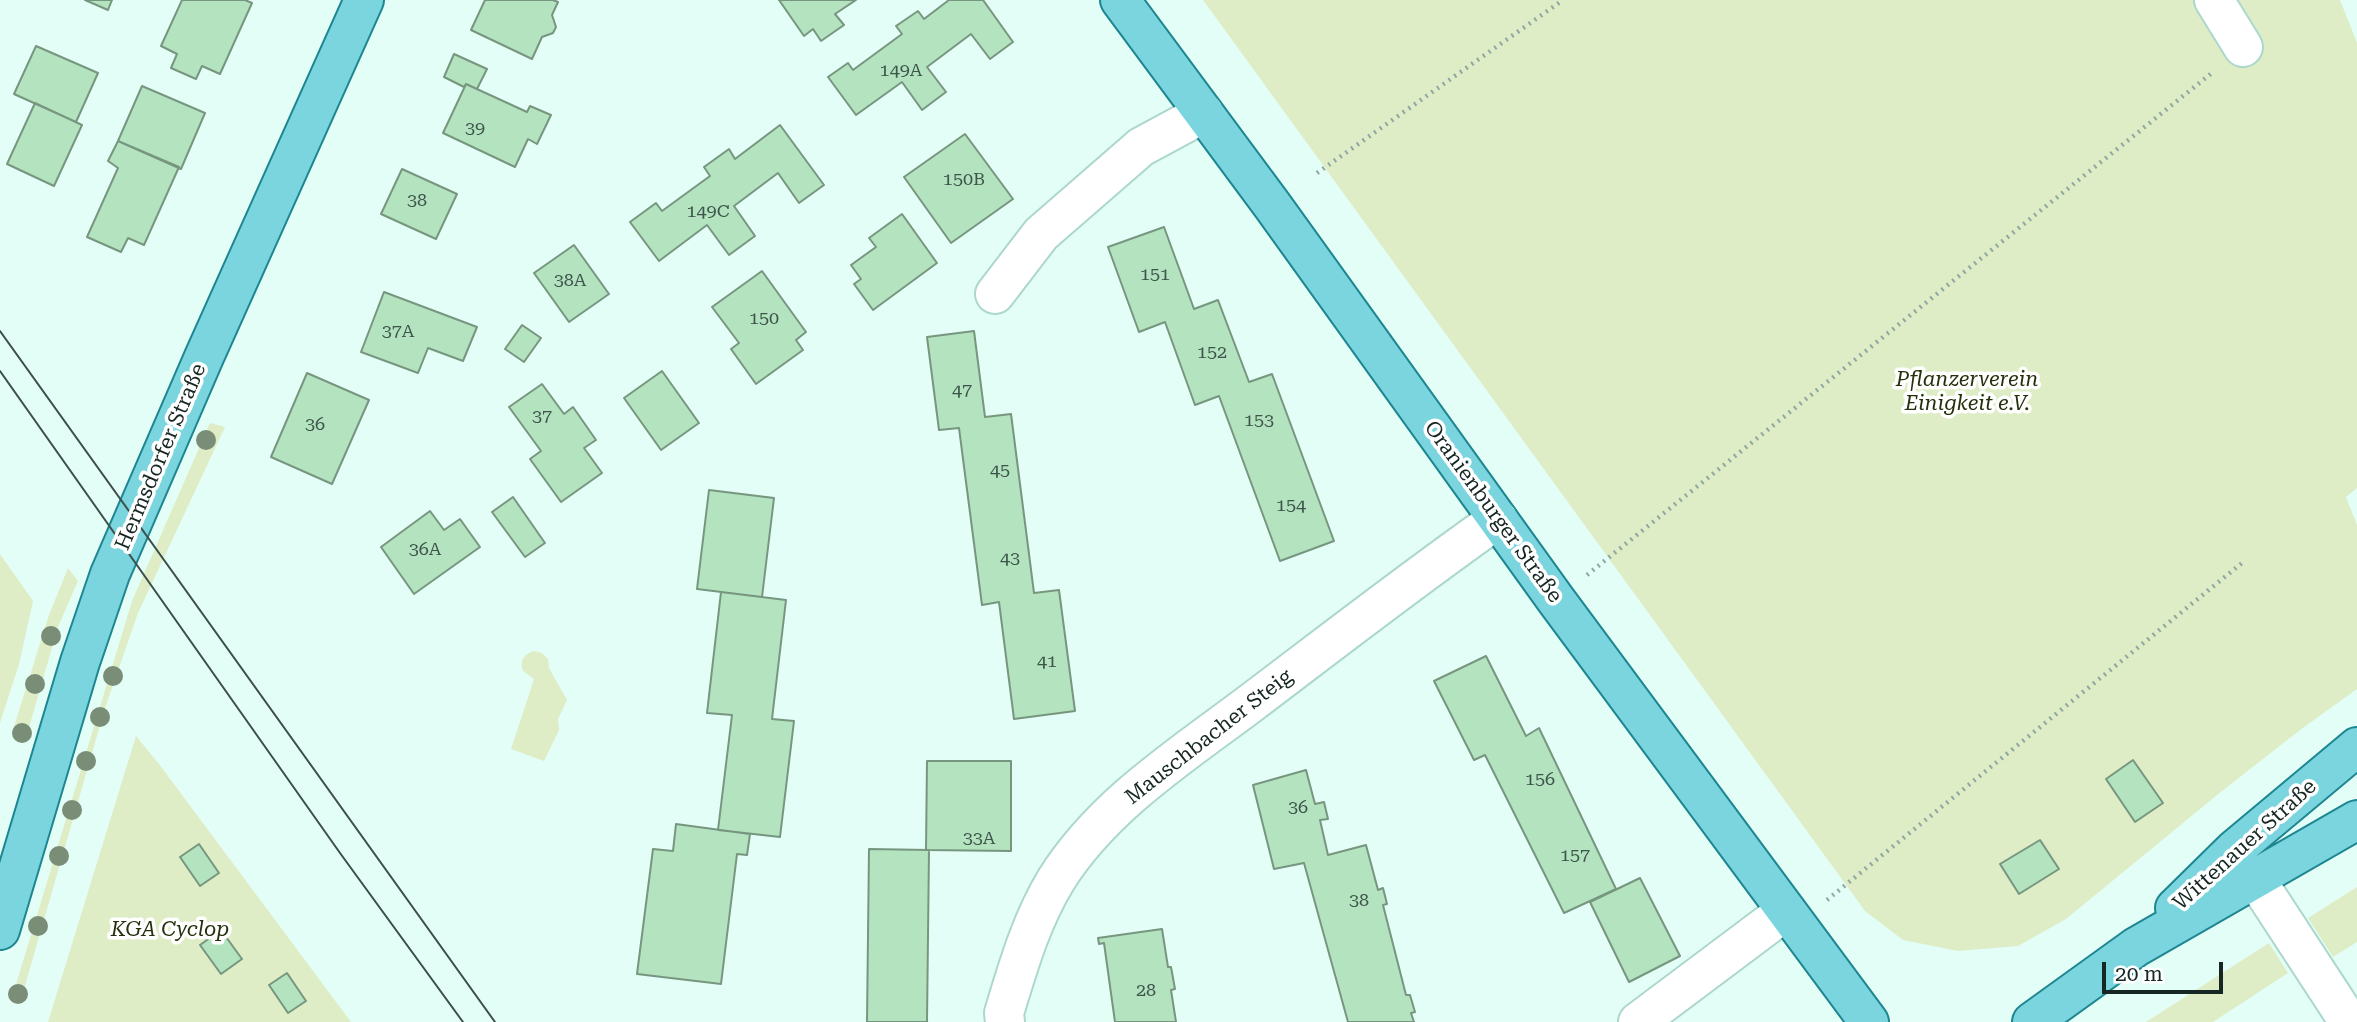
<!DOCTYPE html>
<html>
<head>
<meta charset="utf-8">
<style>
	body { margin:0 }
	#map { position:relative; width:2357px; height:1022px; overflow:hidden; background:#e3fef7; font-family:"Roboto Serif",serif }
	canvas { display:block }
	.scale { position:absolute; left:2102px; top:962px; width:121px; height:32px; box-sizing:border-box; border:4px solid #152623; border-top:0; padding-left:9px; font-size:21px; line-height:24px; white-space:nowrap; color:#152623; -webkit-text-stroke:5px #fff; paint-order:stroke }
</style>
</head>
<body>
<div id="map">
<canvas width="2357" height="1022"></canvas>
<div class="scale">20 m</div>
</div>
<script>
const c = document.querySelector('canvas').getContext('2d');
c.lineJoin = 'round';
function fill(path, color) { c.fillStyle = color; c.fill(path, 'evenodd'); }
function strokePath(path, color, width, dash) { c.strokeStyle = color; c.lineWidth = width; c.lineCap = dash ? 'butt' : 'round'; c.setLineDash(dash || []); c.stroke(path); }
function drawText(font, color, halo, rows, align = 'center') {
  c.font = font + ' "Roboto Serif",serif'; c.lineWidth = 7; c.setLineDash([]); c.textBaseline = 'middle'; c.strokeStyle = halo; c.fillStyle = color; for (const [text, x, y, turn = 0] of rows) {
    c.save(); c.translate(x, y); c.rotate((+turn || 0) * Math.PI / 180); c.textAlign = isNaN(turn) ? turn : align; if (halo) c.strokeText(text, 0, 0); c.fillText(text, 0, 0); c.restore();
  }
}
fill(new Path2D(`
	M1203,0H2340L2357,43V488L2346,497L2357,525V689L2300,730L2222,791L2066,919L2018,946L1958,951L1903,940L1865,911Z
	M210,423L225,427L138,613L105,708L20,1003L11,1001L132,601Z
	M0,554L33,601L19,664L0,723Z
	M68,568L78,581L58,627L26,738L12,733L49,615Z
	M534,651L542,653L548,659L549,668L567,700L558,719L559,730L544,761L511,749L534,679L523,671C519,661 524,654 534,651Z
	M136,736L159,764L351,1022H48Z
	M2357,887V942L2333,957L2308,918Z
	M2269,943L2288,973L2213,1022H2146Z`), '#deedc6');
const building = new Path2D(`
	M85,0H112L108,10Z
	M182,0H245L252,3L220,74L202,66L196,79L171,68L177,54L161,46Z
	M485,0H553L558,2L552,15L556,27L553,33L542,37L532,59L471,30Z
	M779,0H856L835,14L844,25L821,41L813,29L804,36Z
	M949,0H983L1013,42L990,59L971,34L927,67L946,92L922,110L902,82L856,115L828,77L848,63L853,70L902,34L896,26L918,11L924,19Z
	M36,46L98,73L76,122L14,94Z
	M454,54L487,69L477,89L466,84L464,87L444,77Z
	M466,84L527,112L530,106L551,115L537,144L528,139L515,167L443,133Z
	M142,86L205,113L181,169L118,141Z
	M35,103L82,125L54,186L7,164Z
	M780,125L824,185L799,203L778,173L734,206L755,236L729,255L707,225L659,261L630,222L656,203L662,211L710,176L704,167L729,149L735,159Z
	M965,134L1013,199L951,243L904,177Z
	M118,141L179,167L144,245L128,238L121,252L87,237L118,168L108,161Z
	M402,169L457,194L436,239L381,214Z
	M902,214L937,263L873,310L854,284L861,279L851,265L876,247L869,238Z
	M1164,227L1194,309L1218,300L1249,382L1272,374L1334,541L1280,561L1219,396L1195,405L1165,322L1139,332L1108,247Z
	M574,245L609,294L569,322L534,273Z
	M762,271L806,332L796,340L803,350L756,384L731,349L739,343L712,307Z
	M384,292L477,327L463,361L428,348L418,373L361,352Z
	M522,325L541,338L524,362L505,349Z
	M974,331L985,417L1011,414L1034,593L1059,590L1075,711L1014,719L999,602L982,605L959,428L939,430L927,337Z
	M662,371L699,423L661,450L624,398Z
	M307,373L369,400L332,484L271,457Z
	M542,384L564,414L573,407L596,440L584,448L602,473L561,502L530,459L541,451L509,407Z
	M709,490L774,498L762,597L697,589Z
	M513,497L545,543L525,557L492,512Z
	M430,511L444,530L460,519L480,547L414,594L381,547Z
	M721,592L786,600L772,719L794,721L780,837L718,830L732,715L707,713Z
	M1486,656L1526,736L1539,728L1616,889L1564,913L1485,755L1474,760L1434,681Z
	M2133,760L2163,803L2135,822L2106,779Z
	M927,761H1011V851L926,850Z
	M1306,770L1315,804L1324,802L1328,819L1320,820L1328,855L1366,845L1378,890L1383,888L1387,904L1383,905L1406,995H1410L1415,1012L1411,1013L1414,1022H1348L1304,863L1274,869L1253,785Z
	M676,824L750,834L747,855L737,854L721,984L637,974L653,849L673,851Z
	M2040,840L2059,869L2019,894L2000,864Z
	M199,844L219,873L200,886L180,857Z
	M869,849L929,850L927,1022H867Z
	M1640,878L1680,956L1629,982L1590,902Z
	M1162,929L1168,967H1171L1175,989L1171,990L1176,1022H1115L1104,943L1099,944L1098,938Z
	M221,930L242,959L221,974L200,945Z
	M287,973L306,1001L288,1013L269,985Z`);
fill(building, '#b4e3c0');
strokePath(building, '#77967f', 2);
const minor = new Path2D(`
	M2214,0L2243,47
	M995,294L1041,234L1141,147L1204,113
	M2255,878L2349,1022
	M1005,1022L1004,1013C1018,967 1031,921 1056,880C1103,805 1182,755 1251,703C1333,641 1414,578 1498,519
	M1638,1022L1786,911`);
const major = new Path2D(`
	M1120,0L1272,205L1556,600L1869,1022
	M2175,908L2235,849L2357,747
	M0,930L80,662L110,574L204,357L364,0
	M2032,1022L2136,947L2357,820`);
strokePath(minor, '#abd7cd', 42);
strokePath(major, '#1d8690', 42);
strokePath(new Path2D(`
	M1317,173L1563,0
	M1587,575L2213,72
	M1827,900L2242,563`), '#91a8a2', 4.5, [2, 5]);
strokePath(minor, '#fff', 38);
strokePath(major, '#7ad5df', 38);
strokePath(new Path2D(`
	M0,331L495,1022
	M0,371L340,853L463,1022`), '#3c4f4b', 2);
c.fillStyle = '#7a8d76';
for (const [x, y] of [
	[206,440],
	[51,636],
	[113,676],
	[35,684],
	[100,717],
	[22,733],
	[86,761],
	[72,810],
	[59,856],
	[38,926],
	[18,994]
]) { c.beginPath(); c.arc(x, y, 10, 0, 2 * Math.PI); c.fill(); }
drawText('18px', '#3d554a', null, [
	["149A",901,71],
	["39",475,129],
	["150B",964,180],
	["38",417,201],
	["149C",708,212],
	["151",1155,275],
	["38A",570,281],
	["150",764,319],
	["37A",398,332],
	["152",1212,353],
	["47",962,391],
	["37",542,417],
	["153",1259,421],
	["36",315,425],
	["45",1000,471],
	["154",1291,506],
	["36A",425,550],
	["43",1010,559],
	["41",1047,662],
	["156",1540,780],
	["36",1298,808],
	["33A",979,839],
	["157",1575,856],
	["38",1359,901],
	["28",1146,991]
]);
drawText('italic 21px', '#25310c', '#fff', [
	["Pflanzerverein",1967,380],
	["Einigkeit e.V.",1967,404],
	["KGA Cyclop",170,930]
]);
drawText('21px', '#152623', '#fff', [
	["Hermsdorfer Straße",161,457,-67],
	["Oranienburger Straße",1493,512,54],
	["Mauschbacher Steig",1209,737,-38],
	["Wittenauer Straße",2245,845,-42]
]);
</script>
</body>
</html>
